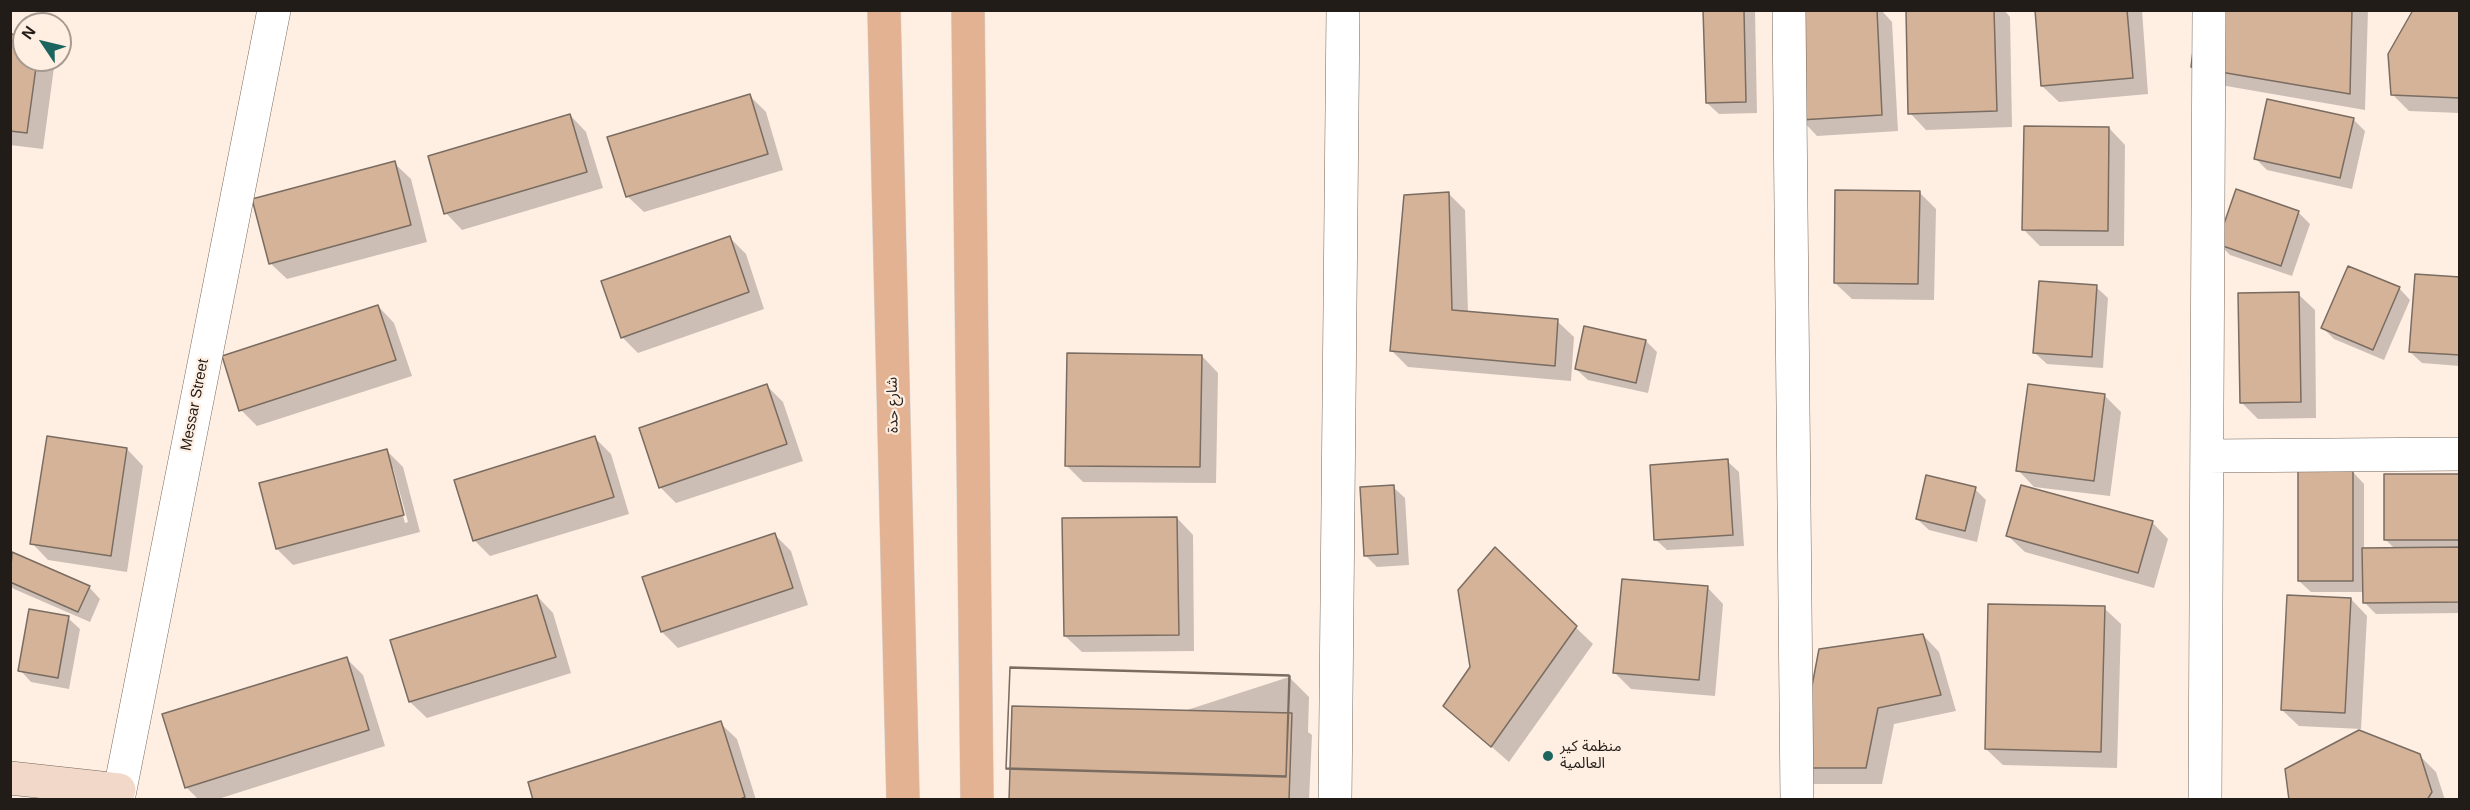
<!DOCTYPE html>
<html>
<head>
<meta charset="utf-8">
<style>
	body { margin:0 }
	#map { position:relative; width:2470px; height:810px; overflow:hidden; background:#ffeee2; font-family:Helvetica,sans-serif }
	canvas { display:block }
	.frame { position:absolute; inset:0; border:12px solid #211c17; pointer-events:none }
	.north { position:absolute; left:12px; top:12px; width:60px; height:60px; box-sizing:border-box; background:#ffeee2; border:2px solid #a69a91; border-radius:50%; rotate:305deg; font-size:16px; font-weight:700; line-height:24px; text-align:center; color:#211c17 }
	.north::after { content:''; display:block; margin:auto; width:21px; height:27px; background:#1b655e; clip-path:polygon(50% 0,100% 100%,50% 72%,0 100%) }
</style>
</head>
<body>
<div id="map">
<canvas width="2470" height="810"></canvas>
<div class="frame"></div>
<div class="north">N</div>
</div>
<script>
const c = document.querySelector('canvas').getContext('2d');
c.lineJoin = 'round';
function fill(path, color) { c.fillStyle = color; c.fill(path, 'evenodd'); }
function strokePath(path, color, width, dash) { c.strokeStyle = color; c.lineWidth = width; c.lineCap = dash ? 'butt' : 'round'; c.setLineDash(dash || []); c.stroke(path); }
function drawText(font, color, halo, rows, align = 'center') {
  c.font = font + ' Helvetica,"Noto Sans Arabic",sans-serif'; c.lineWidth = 4.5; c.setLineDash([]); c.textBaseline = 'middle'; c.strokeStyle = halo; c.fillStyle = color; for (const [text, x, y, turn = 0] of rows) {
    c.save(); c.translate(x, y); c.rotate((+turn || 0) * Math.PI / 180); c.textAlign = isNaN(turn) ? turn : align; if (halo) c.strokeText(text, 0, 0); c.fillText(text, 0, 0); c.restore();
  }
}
fill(new Path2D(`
	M1705,10H1755L1757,113L1719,114L1707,103Z
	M1795,10H1881L1892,22L1898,131L1817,136L1801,119Z
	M1907,10H2004L2010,17L2012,127L1926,130L1910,113Z
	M2037,10H2142L2148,94L2059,102L2042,86Z
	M2199,10H2368L2365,110L2209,83Z
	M2460,10V113L2409,111L2392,94Z
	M10,35L24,37V60H55L43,149L10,145Z
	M749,95L766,112L783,170L644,212L627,196Z
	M570,115L586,132L603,188L462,230L446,213Z
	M2353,119L2365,131L2352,189L2267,170L2255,158Z
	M2109,128L2125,145L2124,246H2040L2024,230Z
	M394,163L411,179L427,242L287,279L270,263Z
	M1919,192L1936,209L1934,300L1852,299L1835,283Z
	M1448,193L1465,210L1468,313L1557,321L1574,337L1571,381L1408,367L1391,350Z
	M2298,212L2310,224L2292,276L2230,255L2219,244Z
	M730,238L746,254L764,309L638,353L622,337Z
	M2460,279V366L2422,363L2410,352Z
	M2096,287L2108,298L2103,368L2047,364L2035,353Z
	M2399,288L2410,300L2384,360L2334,339L2323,328Z
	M2298,294L2315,310L2316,418L2258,419L2241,402Z
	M378,306L394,323L412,376L257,426L241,410Z
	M1646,341L1657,352L1648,393L1588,380L1576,369Z
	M1202,356L1218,373L1216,483L1083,482L1066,465Z
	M767,386L783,402L803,461L676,503L660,487Z
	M2105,396L2121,412L2110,496L2034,487L2018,470Z
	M595,438L611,454L629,514L490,556L474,540Z
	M127,449L143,466L127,572L48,560L32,543Z
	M386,450L403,467L420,532L293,565L277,549ZM390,468H393L408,522L405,523Z
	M1727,461L1739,472L1744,546L1667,550L1655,539Z
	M2353,472L2364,484V550L2395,549L2385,539L2460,476V613L2376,614L2364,602V592H2311L2299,581Z
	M1393,487L1405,498L1409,565L1377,567L1365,555Z
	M1975,489L1986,500L1977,542L1929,530L1917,519Z
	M1177,518L1193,535L1194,651L1082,652L1065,636Z
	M2152,522L2168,539L2154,588L2025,552L2008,536Z
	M774,534L791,551L808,605L678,648L662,632Z
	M1495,550L1593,644L1509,762L1445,706L1472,667Z
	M13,554L89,587L100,599L90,622L14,589L10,586V559Z
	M1707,587L1723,604L1715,696L1631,689L1614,672Z
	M537,596L553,613L571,673L427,718L410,702Z
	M2351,599L2367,616L2361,729L2299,726L2282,710Z
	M2104,608L2121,624L2117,768L2003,765L1986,749Z
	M68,618L80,629L69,689L31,682L20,670Z
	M1923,635L1939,652L1956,711L1894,724L1882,784H1806L1789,768Z
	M347,659L363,675L385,746L215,800H199L186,787Z
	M1289,677L1309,697L1308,732L1312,735L1309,800H1010L1011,771L1008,768Z
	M720,723L737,739L756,800H535Z
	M2419,755L2436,772L2445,800H2291Z`), '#0003');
const building = new Path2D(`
	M1703,10H1744L1746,102L1706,103Z
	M1794,10H1877L1882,115L1800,120Z
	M1906,10H1994L1997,111L1908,114Z
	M2035,10H2127L2133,78L2041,86Z
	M2198,10H2352L2350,94L2191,67Z
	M2413,10H2460V98L2391,95L2388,54Z
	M10,34L24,35V60H37L27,133L10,131Z
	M750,94L768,154L626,197L607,137Z
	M2267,99L2354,118L2340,178L2254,159Z
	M570,114L587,172L444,214L428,156Z
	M2024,126L2109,127L2108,231L2022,230Z
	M395,161L411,225L269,264L252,199Z
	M2236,189L2299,211L2281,266L2217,244Z
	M1835,190L1920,191L1918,284L1834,283Z
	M1449,192L1452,310L1558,319L1555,366L1390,351L1404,195Z
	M730,236L749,292L621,338L601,281Z
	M2348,266L2400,287L2373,350L2321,328Z
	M2415,274L2460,277V355L2409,352Z
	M2039,281L2097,285L2092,357L2033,353Z
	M2299,292L2301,402L2240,403L2238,293Z
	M378,305L396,360L239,411L222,356Z
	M1584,326L1646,340L1636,383L1575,369Z
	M1067,353L1202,355L1200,467L1065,466Z
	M767,384L787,444L659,488L639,428Z
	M2028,384L2105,394L2094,481L2016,471Z
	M47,436L127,448L111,556L30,544Z
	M595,436L614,497L473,541L454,480Z
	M387,449L404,515L276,549L259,483Z
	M1728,459L1733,535L1654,540L1650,465Z
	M2298,471H2353V581H2298Z
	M2384,474H2460V540H2384Z
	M1926,475L1976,487L1965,531L1916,519Z
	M1394,485L1398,554L1364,556L1360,487Z
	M2021,485L2153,521L2138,573L2006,536Z
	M1177,517L1179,635L1064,636L1062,518Z
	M775,533L793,588L661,632L642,577Z
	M1495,547L1577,626L1491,747L1443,706L1470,667L1458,590Z
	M2460,547V602L2363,603L2362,548Z
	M12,552L90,586L78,612L10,582Z
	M1622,579L1708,586L1699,680L1613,673Z
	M537,595L556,657L409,702L390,640Z
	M2287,595L2351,598L2345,713L2281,710Z
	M1988,604L2105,606L2101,752L1985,749Z
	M29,609L69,616L58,678L18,671Z
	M1923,634L1941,695L1878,708L1866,768H1788L1808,707L1819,649Z
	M347,657L369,730L185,788L162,714Z
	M1010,667L1289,675L1286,776L1006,768Z
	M1010,668L1290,676L1286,777L1006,769Z
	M1012,706L1292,713L1289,800H1009Z
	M721,721L745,797L739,800H533L528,782Z
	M2359,730L2420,754L2432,792L2427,800H2289L2285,769Z`);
fill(building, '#d4b399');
strokePath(building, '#7a6c61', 1.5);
const street = new Path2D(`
	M1789,10L1797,800
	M2207,456L2460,454
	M118,800L274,10
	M1335,800L1343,10
	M2205,800L2209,10`);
const secondary = new Path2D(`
	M10,778L119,790`);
const primary = new Path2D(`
	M884,10L903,800
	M968,10L977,800`);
strokePath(street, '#75675c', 34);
strokePath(secondary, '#75675c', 34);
strokePath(primary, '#d7d6d5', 34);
strokePath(street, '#fff', 33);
strokePath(secondary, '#f1d8c8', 33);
strokePath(primary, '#e2b292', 33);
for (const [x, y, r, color] of [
	[1548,756,6,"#1b655e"]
]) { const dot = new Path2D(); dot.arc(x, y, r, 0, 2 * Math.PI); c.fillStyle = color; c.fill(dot); strokePath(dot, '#ffeee2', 2); }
drawText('15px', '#211c17', '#ffeee2', [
	["Messar Street",195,405,-79],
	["شارع حدة",893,405,-91]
]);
drawText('15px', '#211c17', '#ffeee2', [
	["منظمة كير",1560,747],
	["العالمية",1560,764]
], 'left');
</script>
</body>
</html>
